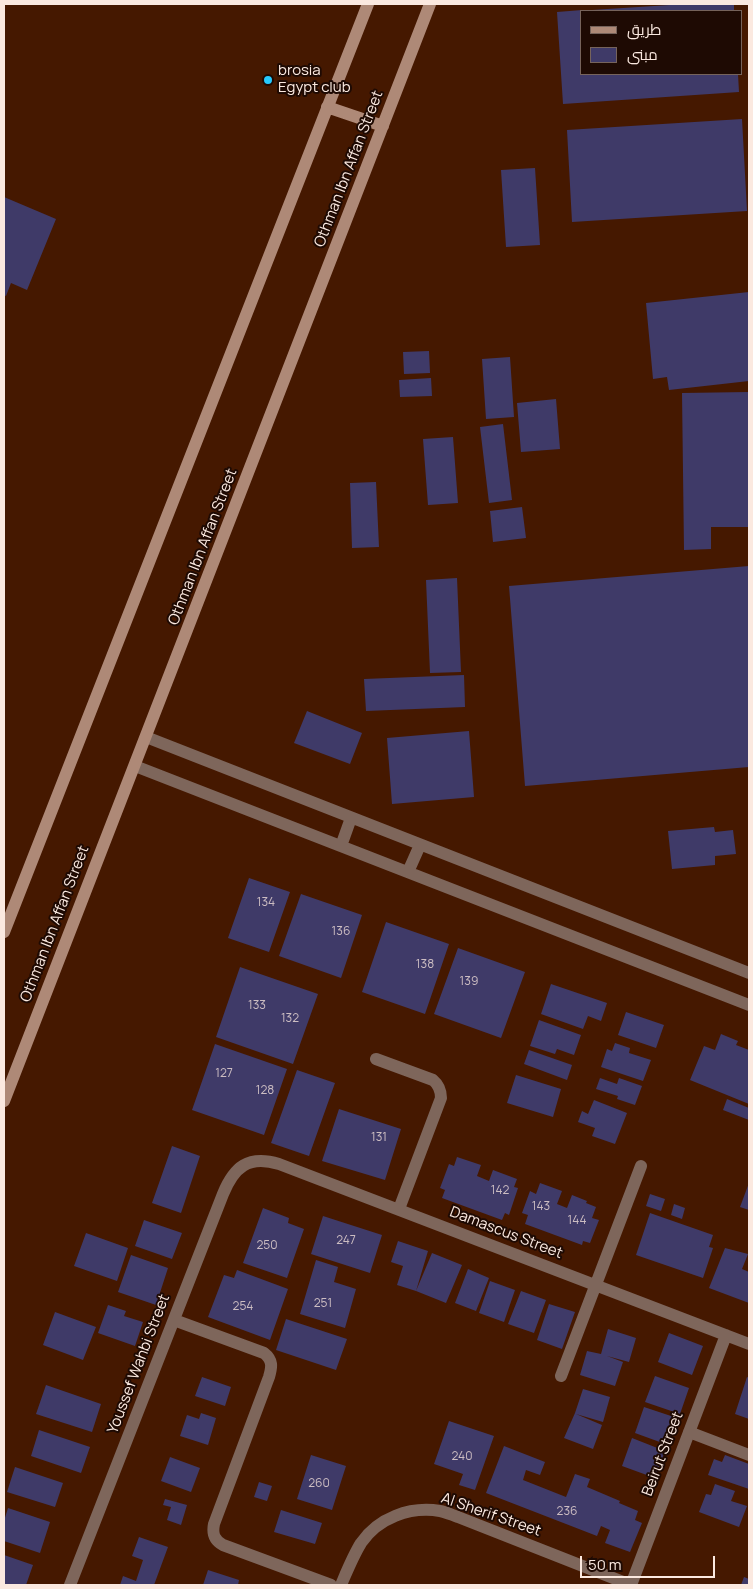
<!DOCTYPE html>
<html>
<head>
<meta charset="utf-8">
<style>
	body { margin:0 }
	#map { position:relative; width:753px; height:1589px; overflow:hidden; background:#451800; font-family:Manrope,Cairo,sans-serif }
	canvas { display:block }
	.frame { position:absolute; inset:0; border:5px solid #fbe9e0; pointer-events:none }
	.legend { position:absolute; left:580px; top:10px; width:162px; height:65px; box-sizing:border-box; background:#1e0a03; border:1px solid #76635b; margin:0; padding:6px 9px; list-style:none; font-size:15px; color:#fbe9e0 }
	.legend li { display:flex; align-items:center; gap:10px; height:25px }
	.legend b { width:25px; border:1px solid #76635b }
	.scale { position:absolute; left:580px; top:1556px; width:135px; height:22px; box-sizing:border-box; border:2px solid #fbe9e0; border-top:0; padding-left:6px; font-size:15px; line-height:18px; white-space:nowrap; color:#fbe9e0; -webkit-text-stroke:4px #1e0a03; paint-order:stroke }
</style>
</head>
<body>
<div id="map">
<canvas width="753" height="1589"></canvas>
<div class="frame"></div>
<ul class="legend">
<li><b style="height:6px;background:#ae8977"></b>طريق</li>
<li><b style="height:14px;background:#3f3a68"></b>مبنى</li>
</ul>
<div class="scale">50 m</div>
</div>
<script>
const c = document.querySelector('canvas').getContext('2d');
c.lineJoin = 'round';
function fill(path, color) { c.fillStyle = color; c.fill(path, 'evenodd'); }
function strokePath(path, color, width, dash) { c.strokeStyle = color; c.lineWidth = width; c.lineCap = dash ? 'butt' : 'round'; c.setLineDash(dash || []); c.stroke(path); }
function drawText(font, color, halo, rows, align = 'center') {
  c.font = font + ' Manrope,sans-serif'; c.lineWidth = 4; c.setLineDash([]); c.textBaseline = 'middle'; c.strokeStyle = halo; c.fillStyle = color; for (const [text, x, y, turn = 0] of rows) {
    c.save(); c.translate(x, y); c.rotate((+turn || 0) * Math.PI / 180); c.textAlign = isNaN(turn) ? turn : align; if (halo) c.strokeText(text, 0, 0); c.fillText(text, 0, 0); c.restore();
  }
}
fill(new Path2D(`
	M685,4H734V11H592V10Z
	M582,10V74H738L739,92L563,104L557,12Z
	M742,119L747,211L572,222L567,130Z
	M535,168L540,245L506,247L501,170Z
	M4,197L56,219L27,290L11,283L6,296L4,295Z
	M749,292V381L669,390L667,377L653,379L646,303Z
	M429,351L430,373L404,374L403,352Z
	M510,357L514,417L486,419L482,359Z
	M431,378L432,396L400,397L399,380Z
	M749,392V527H711V549L684,550L682,393Z
	M556,399L560,449L521,452L517,403Z
	M503,424L512,500L489,503L480,427Z
	M453,437L458,503L428,505L423,439Z
	M376,482L379,547L352,548L350,483Z
	M522,507L526,538L493,542L490,511Z
	M749,566V767L525,786L509,586Z
	M457,578L461,672L430,673L426,580Z
	M464,675L465,707L366,711L364,679Z
	M307,711L362,733L350,764L294,743Z
	M469,731L474,797L392,804L387,738Z
	M714,827L715,832L733,830L736,854L715,856V865L672,869L668,831Z
	M249,878L290,892L269,952L228,938Z
	M301,894L362,915L341,978L279,956Z
	M386,922L449,944L425,1014L362,992Z
	M458,948L525,972L501,1038L434,1014Z
	M240,967L318,994L293,1064L216,1037Z
	M551,984L607,1003L601,1021L588,1016L583,1029L541,1014Z
	M626,1012L664,1025L656,1048L618,1035Z
	M539,1020L581,1035L574,1055L557,1049L555,1054L530,1046Z
	M721,1034L738,1041L736,1045L749,1050V1104L690,1080L704,1046L715,1050Z
	M615,1043L630,1048L629,1053L651,1060L643,1081L601,1067L607,1049L612,1051Z
	M215,1044L287,1069L264,1135L192,1110Z
	M529,1050L572,1065L567,1080L524,1064Z
	M297,1070L335,1083L309,1156L271,1143Z
	M516,1075L561,1089L553,1117L507,1103Z
	M600,1078L617,1084L619,1078L642,1086L635,1105L617,1099L618,1096L596,1089Z
	M727,1099L749,1108V1120L723,1110Z
	M594,1100L627,1113L615,1144L592,1136L595,1128L578,1122L582,1111L588,1114Z
	M339,1109L401,1129L385,1180L322,1161Z
	M172,1146L200,1156L181,1213L152,1203Z
	M457,1157L481,1165L477,1176L489,1181L493,1170L517,1179L514,1187L518,1188L509,1215L505,1213L502,1220L442,1198L445,1190L440,1188L449,1164L454,1166Z
	M540,1183L562,1191L557,1204L567,1208L572,1195L587,1201L586,1203L596,1207L592,1218L599,1220L590,1243L583,1241L582,1245L525,1224L528,1215L522,1213L530,1191L536,1194Z
	M749,1183V1210L740,1207Z
	M650,1194L665,1199L661,1211L646,1206Z
	M674,1204L685,1208L682,1219L671,1215Z
	M263,1208L289,1218L288,1223L304,1229L287,1278L243,1263Z
	M650,1213L713,1235L709,1247L713,1248L703,1278L636,1255Z
	M323,1216L382,1235L370,1273L311,1254Z
	M144,1220L182,1233L172,1259L135,1246Z
	M86,1233L128,1248L117,1281L74,1266Z
	M398,1241L428,1251L416,1291L397,1285L403,1266L391,1262Z
	M725,1248L748,1254L742,1269L749,1272V1303L709,1288Z
	M432,1253L462,1265L446,1303L416,1291Z
	M131,1255L168,1268L156,1305L118,1292Z
	M316,1260L338,1267L334,1282L356,1289L345,1328L300,1314Z
	M468,1269L489,1278L476,1311L455,1303Z
	M237,1270L288,1289L270,1340L208,1317L224,1275L234,1278Z
	M490,1281L515,1290L504,1322L479,1313Z
	M521,1291L546,1300L534,1333L508,1324Z
	M549,1304L575,1312L562,1349L537,1340Z
	M108,1305L126,1311L124,1316L143,1322L135,1346L98,1333Z
	M55,1312L96,1327L83,1360L43,1345Z
	M286,1319L347,1339L336,1370L276,1350Z
	M608,1329L636,1338L629,1362L607,1356L623,1362L615,1386L580,1375L587,1351L601,1354Z
	M669,1333L703,1346L692,1375L658,1362Z
	M655,1376L689,1388L680,1414L645,1402Z
	M202,1377L231,1387L225,1406L195,1396Z
	M747,1377L749,1378V1419L735,1414Z
	M46,1385L101,1404L92,1432L36,1414Z
	M583,1389L610,1397L603,1422L576,1414L602,1425L593,1449L564,1438L575,1413Z
	M644,1407L677,1418L668,1445L635,1433Z
	M201,1413L216,1418L208,1445L180,1436L187,1415L199,1419Z
	M449,1421L494,1436L475,1490L459,1485L463,1474L434,1464Z
	M39,1430L90,1447L81,1473L31,1456Z
	M632,1438L665,1451L655,1478L622,1466Z
	M504,1446L545,1462L540,1475L526,1470L523,1480L566,1497L575,1474L590,1479L587,1487L620,1501L619,1503L638,1511L635,1520L642,1523L630,1552L605,1543L610,1530L601,1526L597,1536L486,1493Z
	M311,1455L346,1466L332,1510L297,1499Z
	M725,1455L749,1464V1489L708,1475L714,1459L722,1462Z
	M170,1457L200,1468L191,1492L161,1481Z
	M15,1467L63,1483L55,1507L7,1492Z
	M259,1482L272,1486L267,1501L254,1497Z
	M715,1484L735,1491L731,1501L747,1506L739,1527L699,1512L706,1494L711,1495Z
	M165,1499L187,1505L181,1525L167,1520L171,1507L163,1505Z
	M8,1508L50,1522L40,1553L4,1541V1521Z
	M281,1510L322,1523L315,1544L274,1532Z
	M139,1537L168,1547L154,1585H120L123,1576L136,1581L143,1560L132,1556Z
	M4,1555L33,1565L26,1585H4Z
	M208,1570L239,1580L238,1585H203Z
	M744,1577L749,1579V1585H741Z`), '#3f3a68');
strokePath(new Path2D(`
	M146,737L749,973
	M135,766L749,1005
	M341,846L351,818
	M408,872L420,845
	M376,1059L433,1080C439,1085 441,1090 441,1098L399,1209
	M174,1320L264,1353C273,1360 272,1367 269,1377L214,1524C212,1534 214,1540 223,1545L331,1585
	M561,1376L641,1166
	M689,1432L749,1455
	M70,1585L223,1194C234,1167 248,1155 279,1164L749,1344
	M341,1585C347,1571 353,1556 361,1543C378,1518 410,1506 440,1511C446,1512 452,1515 458,1517L631,1585
	M631,1585L726,1335`), '#7e665b', 12);
strokePath(new Path2D(`
	M327,107L383,126
	M4,932L368,4
	M4,1101L430,4`), '#ae8977', 12);
for (const [x, y, r, color] of [
	[268,80,5,"#26c9fe"]
]) { const dot = new Path2D(); dot.arc(x, y, r, 0, 2 * Math.PI); c.fillStyle = color; c.fill(dot); strokePath(dot, '#1e0a03', 2); }
drawText('12px', '#ccbdc2', null, [
	["134",266,903],
	["136",341,932],
	["138",425,965],
	["139",469,982],
	["133",257,1006],
	["132",290,1019],
	["127",224,1074],
	["128",265,1091],
	["131",379,1138],
	["142",500,1191],
	["143",541,1207],
	["144",577,1221],
	["247",346,1241],
	["250",267,1246],
	["251",323,1304],
	["254",243,1307],
	["240",462,1457],
	["260",319,1484],
	["236",567,1512]
]);
drawText('15px', '#fbe9e0', '#1e0a03', [
	["brosia",278,71],
	["Egypt club",278,88]
], 'left');
drawText('15px', '#fbe9e0', '#1e0a03', [
	["Othman Ibn Affan Street",349,169,-69],
	["Othman Ibn Affan Street",203,547,-69],
	["Othman Ibn Affan Street",55,924,-69],
	["Damascus Street",506,1233,21],
	["Youssef Wahbi Street",139,1364,-69],
	["Beirut Street",663,1454,-69],
	["Al Sherif Street",491,1515,19]
]);
</script>
</body>
</html>
